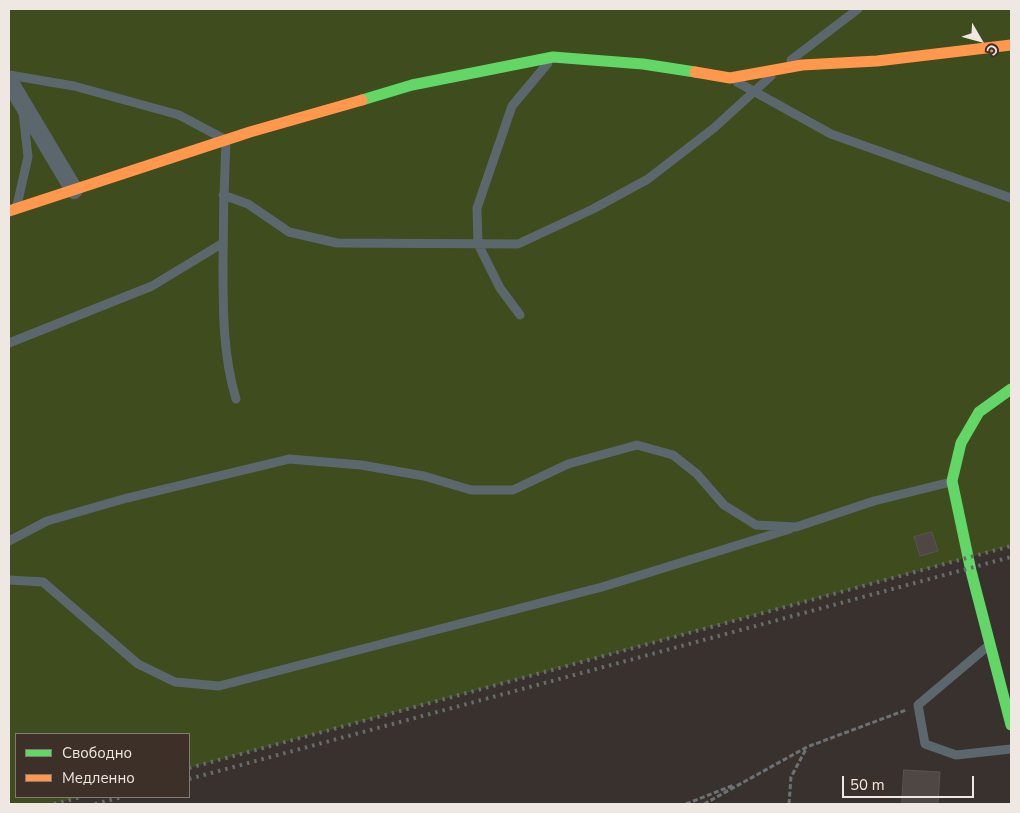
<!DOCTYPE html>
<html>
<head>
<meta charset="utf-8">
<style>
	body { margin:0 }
	#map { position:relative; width:1020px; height:813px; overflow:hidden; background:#39312e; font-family:"Nunito Sans",sans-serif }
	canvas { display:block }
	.frame { position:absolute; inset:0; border:10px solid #efe7e2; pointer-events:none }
	.legend { position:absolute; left:15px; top:733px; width:175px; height:65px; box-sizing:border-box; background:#3d3029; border:1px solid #847973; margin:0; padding:6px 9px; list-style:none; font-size:15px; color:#efe7e2 }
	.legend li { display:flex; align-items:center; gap:10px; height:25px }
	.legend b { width:25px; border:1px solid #847973 }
	.north { position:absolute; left:955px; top:15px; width:50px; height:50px; -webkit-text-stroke:4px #3d3029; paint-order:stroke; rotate:128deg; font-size:14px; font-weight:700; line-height:20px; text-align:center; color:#efe7e2 }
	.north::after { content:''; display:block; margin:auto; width:18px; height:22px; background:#efe7e2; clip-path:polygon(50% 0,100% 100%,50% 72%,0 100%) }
	.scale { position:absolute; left:842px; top:776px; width:132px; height:22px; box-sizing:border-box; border:2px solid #efe7e2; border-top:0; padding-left:6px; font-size:15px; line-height:18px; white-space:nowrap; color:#efe7e2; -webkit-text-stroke:4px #3d3029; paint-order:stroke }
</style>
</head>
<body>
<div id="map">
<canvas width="1020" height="813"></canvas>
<div class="frame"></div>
<ul class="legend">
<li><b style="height:6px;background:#63d668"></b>Свободно</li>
<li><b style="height:6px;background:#ff974d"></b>Медленно</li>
</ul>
<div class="north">С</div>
<div class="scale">50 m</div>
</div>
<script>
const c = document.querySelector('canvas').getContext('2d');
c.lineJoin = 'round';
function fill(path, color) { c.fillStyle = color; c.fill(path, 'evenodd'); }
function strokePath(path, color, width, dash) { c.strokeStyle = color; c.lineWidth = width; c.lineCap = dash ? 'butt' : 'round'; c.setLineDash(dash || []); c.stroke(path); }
fill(new Path2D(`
	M9,9H1011V546L189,768V734H16V797H81L54,804H9Z`), '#3f4c1d');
const building = new Path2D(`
	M932,532L938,551L920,556L914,537Z
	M904,770L940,772L938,804H902Z`);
fill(building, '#4e4744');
strokePath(building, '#5b5451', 1);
strokePath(new Path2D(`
	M686,804L734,785
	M704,804L807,747L906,710
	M789,804L791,777L806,749`), '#6c7274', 3, [5, 2.5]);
strokePath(new Path2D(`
	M791,60L858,9
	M9,75L74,86L179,115L226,140C224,182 223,224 223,266C223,311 223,356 236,399
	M737,82L831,134L1011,198
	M223,195L248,204L289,232L337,243L518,244L593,209L648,179L714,128L771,76
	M17,205L28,157L23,112
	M520,315L500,288L478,244L477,208L512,106L548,63
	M9,343L152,286L223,243
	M9,541L47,521L127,498L289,459L361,465L424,476L471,490H513L568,464L637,445L673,455L697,474L724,505L756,525L796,527L874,501L951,482
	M9,580L43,582L138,664L175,682L219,686L602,587L790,529
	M988,646L918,705L925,744L956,755L1011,749`), '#5b676c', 9);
strokePath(new Path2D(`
	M9,81L74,190`), '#5b676c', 18);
strokePath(new Path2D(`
	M362,100L412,85L553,57L643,64L695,72
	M1011,389L979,412L961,443L952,481L971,571L1011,725`), '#63d668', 11);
strokePath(new Path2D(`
	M695,72L730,78L802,65L877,61L1011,45
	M9,211L250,132L362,100`), '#ff974d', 11);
strokePath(new Path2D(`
	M189,768L1011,546
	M189,779L1011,557
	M54,804L81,797
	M95,804L122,797`), '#676b6c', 4, [2.5, 5]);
</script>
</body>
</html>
